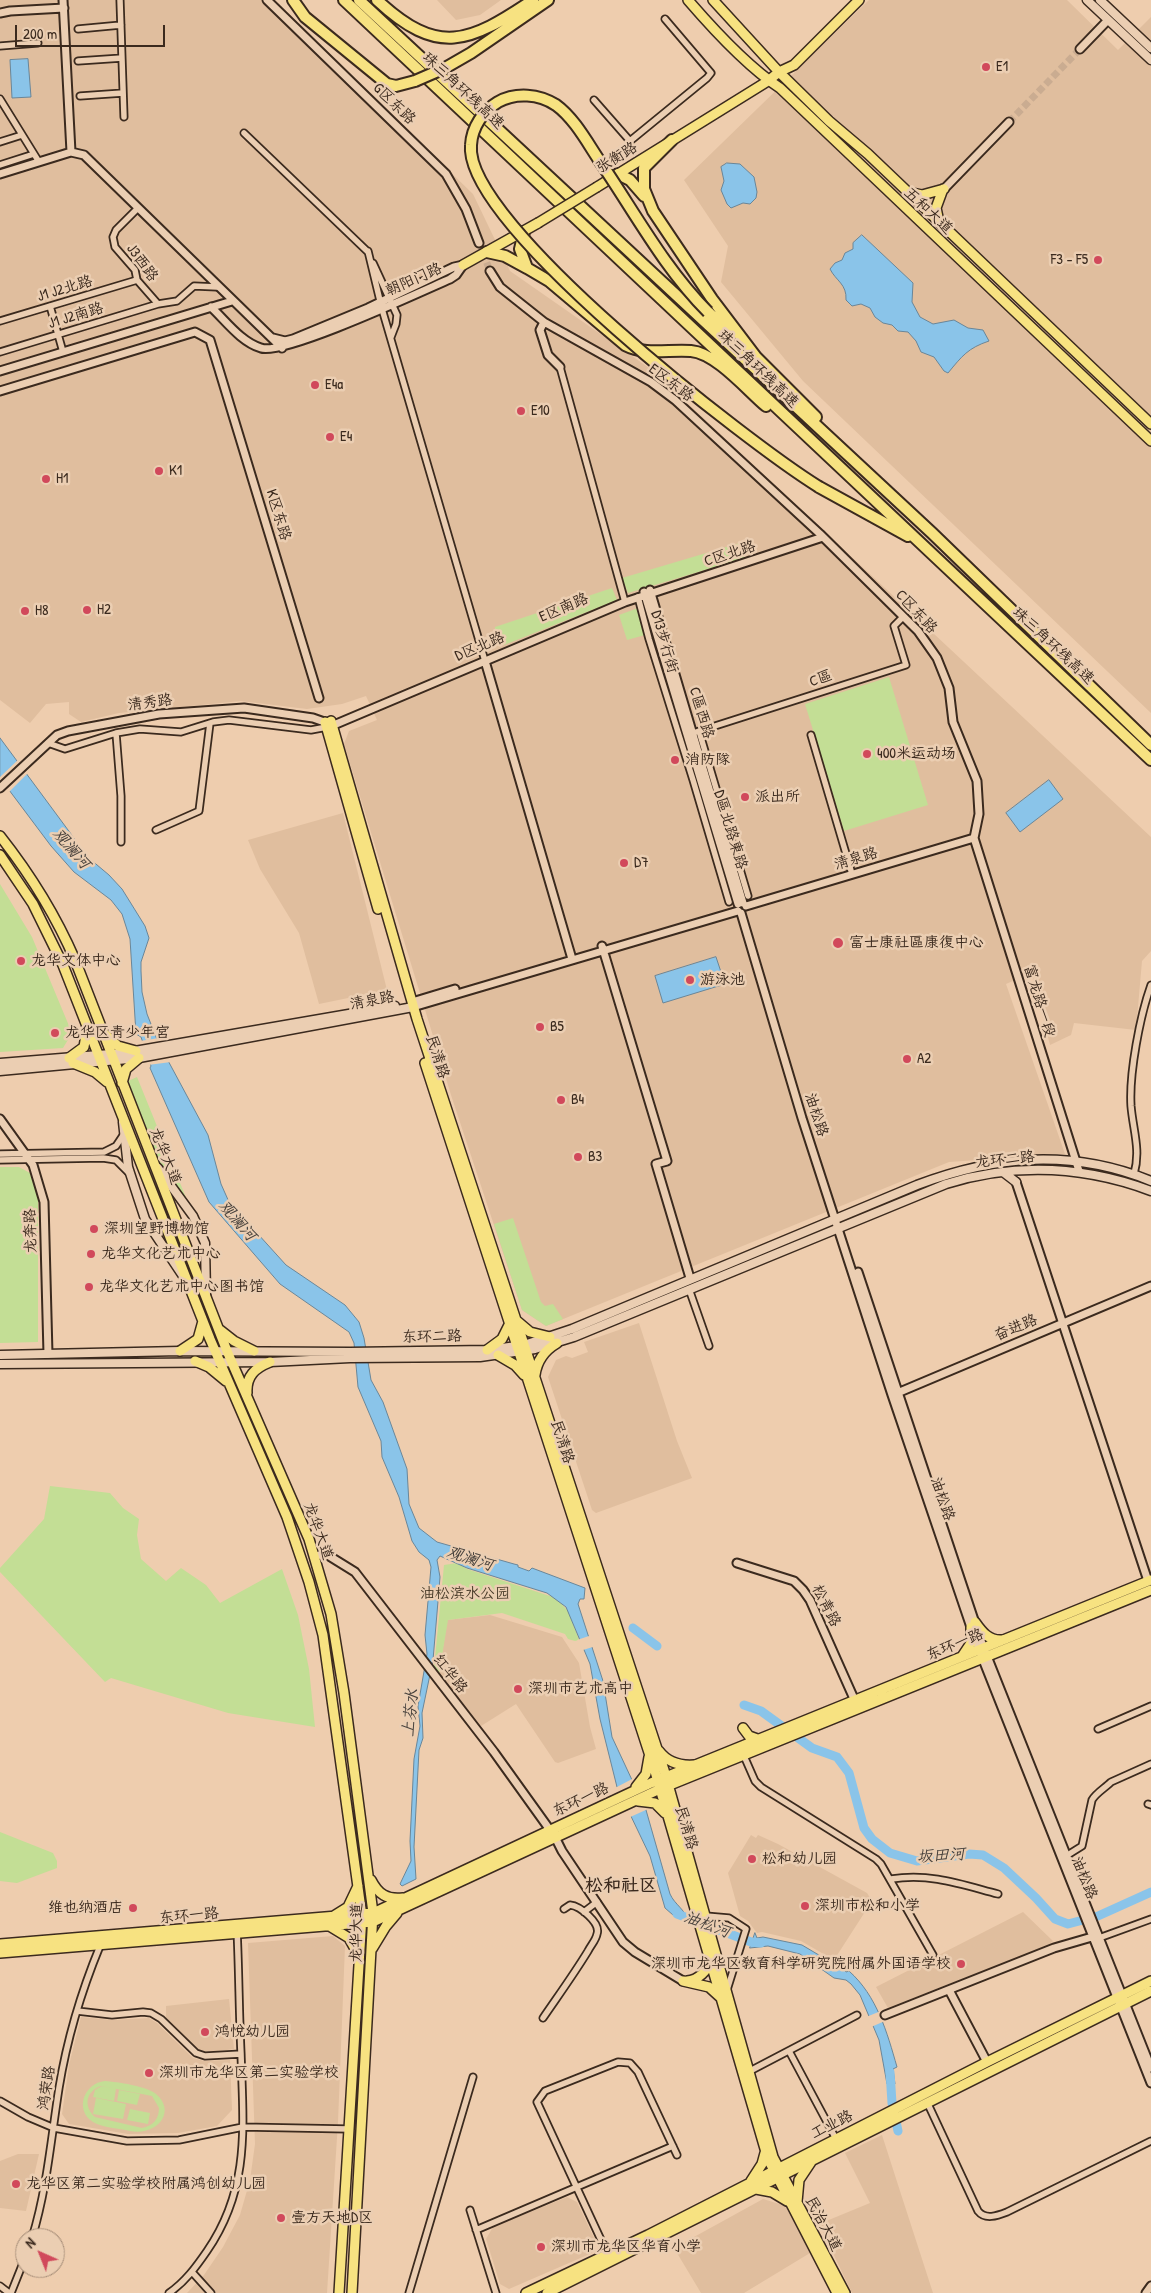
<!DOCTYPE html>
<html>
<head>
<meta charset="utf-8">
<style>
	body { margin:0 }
	#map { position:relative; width:1151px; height:2293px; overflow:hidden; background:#eecdae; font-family:"Patrick Hand",sans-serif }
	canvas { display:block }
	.north { position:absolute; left:15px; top:2228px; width:50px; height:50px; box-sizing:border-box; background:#ebceb2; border:1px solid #a58c77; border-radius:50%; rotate:316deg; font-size:14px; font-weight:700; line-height:20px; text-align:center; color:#3b2a1e }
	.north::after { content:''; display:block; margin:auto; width:18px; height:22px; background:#d1495b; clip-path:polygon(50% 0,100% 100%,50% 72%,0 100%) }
	.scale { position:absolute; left:15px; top:25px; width:150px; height:22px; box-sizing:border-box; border:2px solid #3b2a1e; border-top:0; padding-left:6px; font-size:15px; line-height:18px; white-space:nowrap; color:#3b2a1e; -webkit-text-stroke:4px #ebceb2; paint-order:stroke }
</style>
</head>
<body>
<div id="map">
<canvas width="1151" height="2293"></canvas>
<div class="north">N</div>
<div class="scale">200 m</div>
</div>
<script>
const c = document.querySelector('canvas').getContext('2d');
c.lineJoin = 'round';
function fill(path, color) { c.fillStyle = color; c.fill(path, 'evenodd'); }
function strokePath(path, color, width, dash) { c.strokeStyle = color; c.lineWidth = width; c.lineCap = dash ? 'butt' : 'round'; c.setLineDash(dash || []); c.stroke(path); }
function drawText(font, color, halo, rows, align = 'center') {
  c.font = font + ' "Patrick Hand","LXGW WenKai TC",sans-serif'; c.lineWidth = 5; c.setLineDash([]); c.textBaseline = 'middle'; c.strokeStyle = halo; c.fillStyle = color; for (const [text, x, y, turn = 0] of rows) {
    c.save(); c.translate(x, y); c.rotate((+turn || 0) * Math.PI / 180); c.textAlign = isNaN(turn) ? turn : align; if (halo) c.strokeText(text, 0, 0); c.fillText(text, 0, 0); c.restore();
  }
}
fill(new Path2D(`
	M0,0H273L473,194L510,271L652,370L1151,837V951L1142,961L1136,1030L1074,1023L1071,1035L1050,1045L1031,973L1006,984L1065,1154L949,1162L546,1326L522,1310L451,1095L344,744L349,731L377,720L366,696L342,704L307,709L241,701L119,713L81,722L69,714V702L46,704L30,723L0,700Z
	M437,0H501L480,15L456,20Z
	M869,0H1067L1118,50L1151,17V713L803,381L721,282L728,246L684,180Z
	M343,813L387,990L319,1004L299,933L260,869L248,840Z
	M639,1323L677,1441L692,1478L596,1513L592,1510L548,1377L556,1360L566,1356L572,1358L588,1352L584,1342Z
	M490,1615L562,1637L579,1663L590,1727L596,1749L558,1763L555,1762L516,1704L481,1726L439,1674L447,1620Z
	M751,1835L756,1838L758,1835L778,1844L867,1893L872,1901L834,1960L801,1941L762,1932L757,1933L748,1921L740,1916L728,1873Z
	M1023,1912L1053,1941L1049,1945L888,2008L876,1987Z
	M333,1936L345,1946L338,2122L327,2293H187L204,2275L223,2247L240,2215L250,2180L255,2144L248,1943Z
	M229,1999L234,2049L205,2053L191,2046L166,2018V2006Z
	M81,2017L112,2020L149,2018L157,2023L193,2058L204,2061L230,2060L232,2110L217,2126L178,2133L128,2134L69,2124L62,2114L69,2065Z
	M882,2135L900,2191L933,2293H852L819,2224L870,2203L845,2153Z
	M18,2154H39L26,2211L0,2208V2161Z
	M567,2197L577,2202L596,2242L592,2253L509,2289L500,2284L486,2239L493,2227Z
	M763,2199L786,2206L810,2253L744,2293H701L674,2248Z`), '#e0be9e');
fill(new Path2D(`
	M740,543L745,558L628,593L622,578Z
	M612,588L617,600L504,645L499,644L495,636V627Z
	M638,608L645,635L627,640L619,615Z
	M889,677L928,805L844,831L805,704Z
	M0,884L32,937L72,1033L63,1048L0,1052Z
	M137,1077L187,1200L185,1201L158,1160L126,1082Z
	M0,1167H19L30,1173L38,1198V1342L0,1343Z
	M513,1218L541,1302L545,1306L553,1304L563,1319L546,1326L522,1310L494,1224Z
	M50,1486L110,1493L123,1508L139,1519L137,1535L141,1559L166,1581L181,1568L206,1585L220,1603L282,1569L298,1615L309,1669L315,1727L228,1713L111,1678L105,1682L0,1572V1568L44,1519Z
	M457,1563L467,1569L556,1598L569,1612L579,1640L575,1641L568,1639L565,1634L502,1613L448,1620L439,1674L434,1668L444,1565Z
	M0,1832L53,1853L57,1861V1868L17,1883L0,1881Z
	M105,2081C117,2082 147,2086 156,2094C177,2112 157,2136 130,2131C119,2128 103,2128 93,2122C74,2110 84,2083 105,2081ZM101,2086L152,2096L159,2108C159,2119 153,2126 142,2128L95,2117C83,2106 86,2091 101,2086Z
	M102,2086L116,2089L114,2101L93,2097L95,2090Z
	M119,2090L140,2094L137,2105L117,2101Z
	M96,2098L126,2104L123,2119L93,2114Z
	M130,2109L150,2113L148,2124L127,2120Z`), '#c3de95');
const water = new Path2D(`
	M28,59L31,97L12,98L10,60Z
	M727,163L740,164L754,177L757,192L756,198L750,204L743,203L731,208L727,204L721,190L724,181L721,167Z
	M862,235L913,283L912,302L920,317L933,324L954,320L968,328L983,330L989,341C968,348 962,356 948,373L944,371L934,357L921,352L916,341L908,332L898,331L892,325L883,323L875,317L870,308L861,304L852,306L846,300C847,284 836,281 830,269L835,263L842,260L845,253L853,249V243Z
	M0,738L71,834L84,854L109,875L122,889L145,926L149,938L141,962V971L142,992L147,1014L158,1042L208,1135L221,1184L229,1202L286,1265L345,1305L359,1322L364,1338L371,1380L383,1402L407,1469L409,1504L419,1528L437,1542L514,1564L518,1565V1567L529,1571L532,1568L585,1588L584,1599H580L578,1604L603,1681L612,1737L646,1810L670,1894C675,1905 685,1909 688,1921L673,1915L665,1908L650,1856L617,1787L600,1719L590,1664L566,1607L547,1593L467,1568L440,1556L437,1560L440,1577L437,1613L433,1660L422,1713L423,1738L419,1750L414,1847L416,1879L402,1886L400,1884L411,1861L410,1841L414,1759L420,1726L418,1706L427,1654L425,1635L431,1567L429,1560L419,1552L412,1541L399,1497L382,1457L381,1441L358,1387L354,1343L349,1332L280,1284L209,1202L150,1068L151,1066L141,1037L136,1034L130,939L122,914L111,900L74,872L51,846L0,778Z
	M1049,780L1063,799L1020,832L1006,813Z
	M716,957L725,984L663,1003L655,976Z
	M755,1933L757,1938L763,1937L802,1945L834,1964L837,1962L846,1972L849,1971C877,1996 887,2032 897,2067L893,2069L895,2084H887L879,2040L860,1995L851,1984L846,1980L834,1978L800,1954L768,1946L750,1948Z`);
fill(water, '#8ac4e9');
strokePath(water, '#6a8698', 1);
fill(new Path2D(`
	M19,759L29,772L8,793L0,782V777Z
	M159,1038L171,1062L148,1065L140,1041Z
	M592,1635L596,1646L583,1650L577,1640Z
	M634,1778L648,1809L628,1818L615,1788Z
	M881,2011L885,2021L871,2027L866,2017Z`), '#eecdae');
strokePath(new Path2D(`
	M633,1628L657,1646
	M744,1705L761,1711L812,1748L837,1757L849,1773L864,1828L872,1839L890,1853L917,1861L969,1854L983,1855L1004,1868L1036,1898L1055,1919L1068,1924L1098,1916L1151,1892
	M677,1914L751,1942L761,1943
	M890,2072L892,2103L898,2131`), '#8ac4e9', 9);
strokePath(new Path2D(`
	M1009,122L1080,49
	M479,243L490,271`), '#caac91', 7, [7, 3.5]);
const minor = new Path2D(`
	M120,0L124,117
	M78,29L121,25
	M0,46L38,43
	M78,61L122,58
	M80,96L123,93
	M0,99L39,162
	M594,100L630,141L707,78L711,73L665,19
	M244,133L368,252
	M0,142L22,135
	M0,165L34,154
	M138,208L116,230L113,237L115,247L135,270L137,280L158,304L177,301L194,286L217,287
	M368,251L382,309L485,661
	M373,263L397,315L396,324L391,337
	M50,306L63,352
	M0,321L137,280
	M0,352L158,304
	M560,367L625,602
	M638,597L649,639L693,780L729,902
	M699,731L748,896
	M693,733L906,665L894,626L903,617
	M811,735L852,874
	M48,743L65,749L116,733
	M156,830L199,811L210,723
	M121,842V796L116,733L140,729L181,732L213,722L229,720L311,730L327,727
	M0,1154L104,1152L116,1146L124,1134
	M0,1160L103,1158L116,1160L128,1172
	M1134,1174C1141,1150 1133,1130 1131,1106C1129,1073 1140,1016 1151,985
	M689,1289L709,1346
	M1098,1729L1151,1706
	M744,1756L755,1781L761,1787L876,1859L881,1864L933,1955
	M1148,1804L1151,1805
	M1066,1856L1082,1846L1092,1800C1096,1793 1105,1788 1111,1782L1151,1764
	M891,1879C931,1873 960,1884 998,1894
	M584,1912L597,1902
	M706,1916L729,1918L746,1929L727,1990
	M1099,1938L1151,1919
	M77,2011L112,2015L143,2012L151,2013L161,2019L196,2053L205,2056L241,2054
	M543,2018C558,1996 574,1974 588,1951C591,1945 596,1940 597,1934C601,1923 580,1906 570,1905L564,1909
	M789,2051L836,2139
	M750,2071L857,2015
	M0,2101L28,2117L54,2128L127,2141L179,2140L243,2127L348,2129
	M927,2102L978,2211C985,2220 997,2216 1007,2212L1151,2141
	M470,2210L496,2293
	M476,2230L673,2146
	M32,2238C47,2189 51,2139 59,2088C67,2039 81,1992 100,1946
	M608,2255L537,2102L545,2091L618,2062L630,2063L638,2072L677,2155
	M192,2272L211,2293
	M0,2286L9,2293
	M11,2293L25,2258
	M169,2293C185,2282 196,2267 207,2251C251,2187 243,2125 241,2053C239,2012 239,1971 237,1930
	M409,2293L473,2077`);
const tertiary = new Path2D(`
	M63,0L71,152
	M267,0L446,174L466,209L479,243
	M0,13L10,11L64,8
	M1080,49L1108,20
	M0,174L71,152L84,155L282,348
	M944,189L1009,122
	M490,271L500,287L544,322L651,382L675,400L820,534L918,631L937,658L949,688L953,722L977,781L979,814L974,838L1079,1171
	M211,307C226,321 241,342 261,348C283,356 420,292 450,279L456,275L463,265
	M544,322L540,330L548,355L560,367
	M273,338L285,341L293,339L368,308L454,267L463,265
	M0,371L232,301
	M0,391L195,332L210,340L319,698
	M650,590L743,903
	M644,592L738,904
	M485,661L572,959
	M329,727L625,602L823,537
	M0,788L57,735L68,731L159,714L244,708L313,718L330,724
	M746,906L974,838
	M741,913L802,1118L892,1395L976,1642L1151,2083
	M602,946L667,1161L656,1164L690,1278
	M412,1002L455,989
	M413,1007L738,911
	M0,1119L33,1165L44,1202L48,1354
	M1016,1182L1148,1581
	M858,1272L981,1641L1151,2068
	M895,1394L1151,1286
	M315,1556L326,1554L355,1572L494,1752L550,1830
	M737,1563L794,1581L803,1590L810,1600L855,1701
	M555,1837L562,1851L623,1942L635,1952L683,1981
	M949,1990L987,2062
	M885,2015L1054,1948L1092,1937
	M1146,2293L1151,2286`);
const secondary = new Path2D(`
	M1087,0L1151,60
	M1100,0L1151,48
	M0,1063L123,1053L395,1006
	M0,1071L139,1058L413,1007
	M123,1122L128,1167L145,1219L183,1276
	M158,1168L193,1216L205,1243L206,1295
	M1003,1172L1016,1182
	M0,1355L180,1351L350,1352L487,1350L524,1345L572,1329L917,1185C996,1155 1072,1149 1151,1181
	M0,1364L270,1362L350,1358L480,1357L535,1349L574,1337L946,1184C1014,1163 1084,1166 1151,1191`);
const primary = new Path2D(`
	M688,0C713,29 748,67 780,88L1151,441
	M713,0L779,72L829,121L868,154L1151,424
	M597,187L768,81L779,72L794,65L859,0
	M908,192L922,195L944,189
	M939,222L936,208L943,189
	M463,265L538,223
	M331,721L417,1019L664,1770L773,2157L845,2293
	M325,722L378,909
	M0,836C30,874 56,916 75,960L227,1351L309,1539L331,1614L344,1693L373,1913L352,2293
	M0,855L33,904L63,965L210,1339L287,1517L309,1582L323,1635L362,1916L339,2293
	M105,1034L118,1046L136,1051
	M69,1058L84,1047L87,1029
	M73,1063L95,1072L107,1082
	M425,1063L654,1768L768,2159L837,2293
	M122,1083L126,1069L139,1058
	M517,1321L530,1332L550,1337
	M220,1330L234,1341L254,1351
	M487,1350L502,1339L509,1325
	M180,1351L198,1339L203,1321
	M498,1355L515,1365L524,1375
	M195,1361L209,1367L226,1381
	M535,1375C537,1360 545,1350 557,1343
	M247,1393C246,1376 255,1368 270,1362
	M975,1622C982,1632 989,1641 1002,1640
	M963,1655L971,1643V1627
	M743,1728L749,1736L760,1740
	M659,1751C668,1763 680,1766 694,1765
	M636,1787L646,1774L649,1757
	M638,1801L655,1803L665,1813
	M371,1880C378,1894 387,1900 403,1898
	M332,1917L348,1907L358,1886
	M331,1927L349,1938L358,1954
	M0,1944L373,1913L651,1783L1151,1580
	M372,1949L386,1926L397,1913
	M0,1953L373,1922L660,1789L1151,1590
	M683,1981L709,1987L720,1997
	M687,1981C698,1980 708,1971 710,1960
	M751,2181L762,2164L765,2153
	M756,2189L772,2192L787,2201
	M797,2202L799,2180L811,2162
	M526,2293L648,2235L987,2062L1151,1981
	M547,2293L1151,1991`);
const motorway = new Path2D(`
	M293,0L305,17L387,84L396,86L415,81
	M344,0L1151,760
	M359,0L932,533L1151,745
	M377,0C438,57 469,43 533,0
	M445,68L471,53L548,0
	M672,140L644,168V189L653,211L712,299L756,357L816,417
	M618,174L630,180L644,196
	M524,232L520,249L527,268L549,281L625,345C646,356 669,349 691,351C716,353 747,390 766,406
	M487,252L505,256L527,268
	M708,312L730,332
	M819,487L908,536`);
strokePath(minor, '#3b2a1e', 9);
strokePath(tertiary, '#3b2a1e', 11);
strokePath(secondary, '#3b2a1e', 11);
strokePath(primary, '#3b2a1e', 12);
strokePath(motorway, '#3b2a1e', 14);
strokePath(minor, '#ebceb2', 5.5);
strokePath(tertiary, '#ebceb2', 7);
strokePath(secondary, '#ebceb2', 8);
strokePath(primary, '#f7e281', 9);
strokePath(motorway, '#f7e281', 10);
const primaryBridge = new Path2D(`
	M538,223L597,187`);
const motorwayBridge = new Path2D(`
	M415,81L445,68
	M708,312C664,268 634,211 599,160C587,142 574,118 556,105C539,94 516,92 498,102C483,111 472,127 471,145C463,223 751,445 819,487`);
strokePath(primaryBridge, '#3b2a1e', 12, []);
strokePath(motorwayBridge, '#3b2a1e', 14, []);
strokePath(primaryBridge, '#f7e281', 9);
strokePath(motorwayBridge, '#f7e281', 10);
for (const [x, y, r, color] of [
	[986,67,5,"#d1495b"],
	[1098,260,5,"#d1495b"],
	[315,385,5,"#d1495b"],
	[521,411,5,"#d1495b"],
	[330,437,5,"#d1495b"],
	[159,471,5,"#d1495b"],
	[46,479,5,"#d1495b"],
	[87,610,5,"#d1495b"],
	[25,611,5,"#d1495b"],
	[867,754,5,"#d1495b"],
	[675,760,5,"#d1495b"],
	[745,797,5,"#d1495b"],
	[624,863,5,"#d1495b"],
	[838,943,6,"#d1495b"],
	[21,961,5,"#d1495b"],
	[690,980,5,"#d1495b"],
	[540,1027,5,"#d1495b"],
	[55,1033,5,"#d1495b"],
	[907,1059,5,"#d1495b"],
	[561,1100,5,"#d1495b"],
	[578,1157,5,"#d1495b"],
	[94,1229,5,"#d1495b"],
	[91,1254,5,"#d1495b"],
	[89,1287,5,"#d1495b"],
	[518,1689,5,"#d1495b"],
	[752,1859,5,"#d1495b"],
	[805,1906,5,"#d1495b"],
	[133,1908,5,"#d1495b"],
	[961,1964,5,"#d1495b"],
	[205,2032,5,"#d1495b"],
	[149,2073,5,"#d1495b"],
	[16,2184,5,"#d1495b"],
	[281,2218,5,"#d1495b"],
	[541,2247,5,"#d1495b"]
]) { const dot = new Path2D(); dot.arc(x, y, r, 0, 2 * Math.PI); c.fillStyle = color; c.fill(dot); strokePath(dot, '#ebceb2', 2); }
drawText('15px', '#3b2a1e', '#ebceb2', [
	["E1",996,67],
	["F3 - F5",1088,260,"right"],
	["E4a",325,385],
	["E10",531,411],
	["E4",340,437],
	["K1",169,471],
	["H1",56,479],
	["H2",97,610],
	["H8",35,611],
	["400米运动场",877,754],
	["消防隊",685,760],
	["派出所",755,797],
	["D7",634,863],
	["富士康社區康復中心",849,943],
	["龙华文体中心",31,961],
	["游泳池",700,980],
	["B5",550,1027],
	["龙华区青少年宫",65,1033],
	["A2",917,1059],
	["B4",571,1100],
	["B3",588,1157],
	["深圳望野博物馆",104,1229],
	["龙华文化艺术中心",101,1254],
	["龙华文化艺术中心图书馆",99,1287],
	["深圳市艺术高中",528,1689],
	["松和幼儿园",762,1859],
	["深圳市松和小学",815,1906],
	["维也纳酒店",123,1908,"right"],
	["深圳市龙华区教育科学研究院附属外国语学校",951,1964,"right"],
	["鸿悦幼儿园",215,2032],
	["深圳市龙华区第二实验学校",159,2073],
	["龙华区第二实验学校附属鸿创幼儿园",26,2184],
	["壹方天地D区",291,2218],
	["深圳市龙华区华育小学",551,2247]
], 'left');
drawText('15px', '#3b2a1e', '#ebceb2', [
	["珠三角环线高速",463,91,43],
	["G区东路",394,104,44],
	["张衡路",617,158,-32],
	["五和大道",928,211,43],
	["J3西路",142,263,54],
	["朝阳门路",414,280,-24],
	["J1 J2北路",65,289,-17],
	["J1 J2南路",76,316,-17],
	["珠三角环线高速",758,369,44],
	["E区东路",671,383,37],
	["K区东路",278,515,73],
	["C区北路",730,554,-18],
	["E区南路",564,608,-23],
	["C区东路",916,612,47],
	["D13步行街",664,642,74],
	["珠三角环线高速",1053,646,43],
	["D区北路",480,647,-23],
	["C區",821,679,-18],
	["清秀路",150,703,-8],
	["C區西路",701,713,73],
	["D區北路東路",730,830,73],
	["清泉路",856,859,-17],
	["清泉路",372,1001,-11],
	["富龙路一段",1039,1001,73],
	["民清路",437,1057,72],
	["油松路",816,1115,72],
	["龙华大道",165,1156,68],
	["龙环二路",1005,1160,-6],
	["龙奔路",31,1231,-92],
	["奋进路",1016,1328,-23],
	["东环二路",432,1337,-1],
	["民清路",562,1442,72],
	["油松路",942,1499,71],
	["龙华大道",318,1531,70],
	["松青路",826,1606,63],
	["东环一路",955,1645,-22],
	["红华路",450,1674,52],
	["东环一路",581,1800,-25],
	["民清路",686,1828,73],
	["油松路",1084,1878,68],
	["东环一路",189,1916,-5],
	["龙华大道",357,1933,-89],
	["鸿荣路",47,2088,-81],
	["工业路",832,2125,-27],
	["民治大道",823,2224,62]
]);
drawText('15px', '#493c2a', '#ebceb2', [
	["油松滨水公园",465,1594]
]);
drawText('italic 16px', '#47413c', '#ebceb2', [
	["观澜河",71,849,49],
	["观澜河",237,1221,49],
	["观澜河",470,1559,18],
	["上芬水",411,1713,-84],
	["坂田河",941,1856,-4],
	["油松河",707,1925,21]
]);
drawText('bold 18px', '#3b2a1e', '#ebceb2', [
	["松和社区",621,1886]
]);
</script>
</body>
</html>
